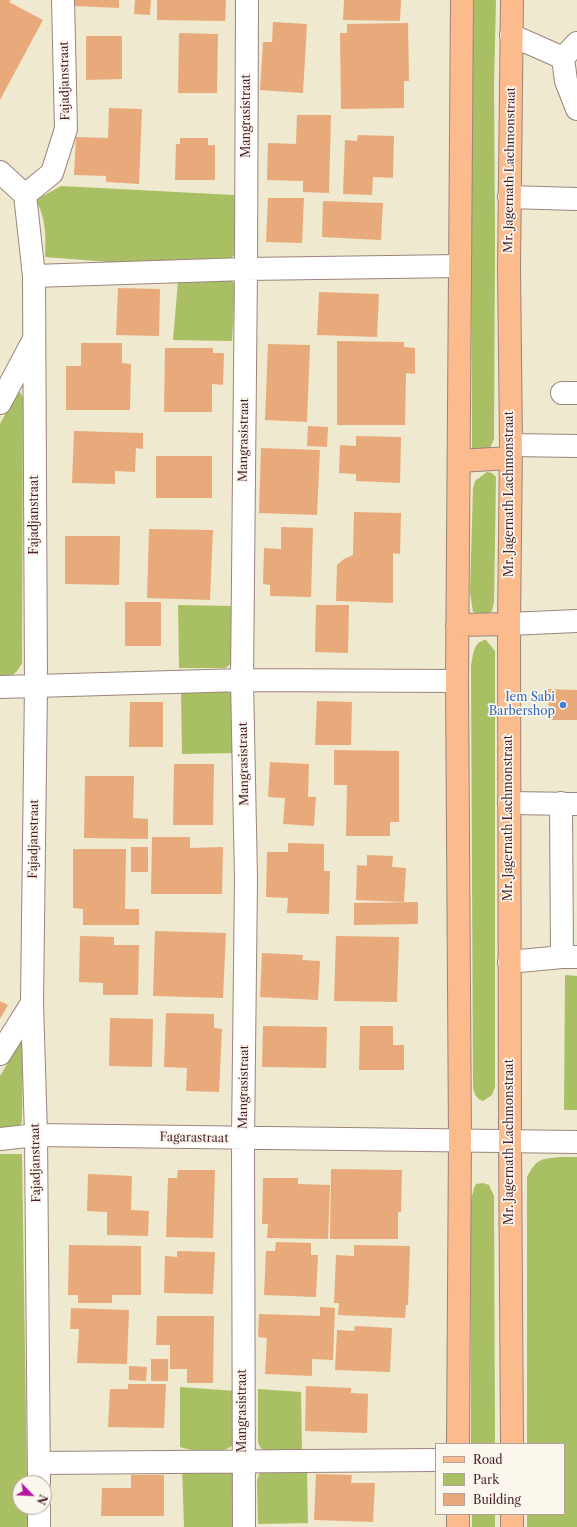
<!DOCTYPE html>
<html>
<head>
<meta charset="utf-8">
<style>
	body { margin:0 }
	#map { position:relative; width:577px; height:1527px; overflow:hidden; background:#efe9cf; font-family:"Libre Caslon Text",serif }
	canvas { display:block }
	.legend { position:absolute; left:435px; top:1443px; width:130px; height:72px; box-sizing:border-box; background:#fbf7ec; border:1px solid #b4a19f; margin:0; padding:5px 7px; list-style:none; font-size:12px; color:#4a1f2b }
	.legend li { display:flex; align-items:center; gap:8px; height:20px }
	.legend b { width:20px; border:1px solid #b4a19f }
	.north { position:absolute; left:12px; top:1475px; width:40px; height:40px; box-sizing:border-box; background:#fbf7ec; border:1px solid #b4a19f; border-radius:50%; rotate:114deg; font-size:11px; font-weight:700; line-height:16px; text-align:center; color:#4a1f2b }
	.north::after { content:''; display:block; margin:auto; width:14px; height:18px; background:#b5179e; clip-path:polygon(50% 0,100% 100%,50% 72%,0 100%) }
</style>
</head>
<body>
<div id="map">
<canvas width="577" height="1527"></canvas>
<ul class="legend">
<li><b style="height:5px;background:#fbbb8d"></b>Road</li>
<li><b style="height:11px;background:#a8bf64"></b>Park</li>
<li><b style="height:11px;background:#e8aa7a"></b>Building</li>
</ul>
<div class="north">N</div>
</div>
<script>
const c = document.querySelector('canvas').getContext('2d');
c.lineJoin = 'round';
function fill(path, color) { c.fillStyle = color; c.fill(path, 'evenodd'); }
function strokePath(path, color, width, dash) { c.strokeStyle = color; c.lineWidth = width; c.lineCap = dash ? 'butt' : 'round'; c.setLineDash(dash || []); c.stroke(path); }
function drawText(font, color, halo, rows, align = 'center') {
  c.font = font + ' "Libre Caslon Text",serif'; c.lineWidth = 3.5; c.setLineDash([]); c.textBaseline = 'middle'; c.strokeStyle = halo; c.fillStyle = color; for (const [text, x, y, turn = 0] of rows) {
    c.save(); c.translate(x, y); c.rotate((+turn || 0) * Math.PI / 180); c.textAlign = isNaN(turn) ? turn : align; if (halo) c.strokeText(text, 0, 0); c.fillText(text, 0, 0); c.restore();
  }
}
fill(new Path2D(`
	M474,0H496L494,84L495,240L494,439L490,448L484,453L475,452L472,449L471,128Z
	M61,186L234,195L236,221L234,255L228,262H110L45,257C46,236 46,219 36,200Z
	M231,279L235,285L232,341L173,340L178,281Z
	M20,392L23,397L22,663C16,674 13,677 0,678V424L15,396Z
	M487,472L492,473L496,477L494,602L492,611C485,615 481,615 473,612L470,592L473,488L475,481Z
	M178,605L232,606L231,664L225,668H179Z
	M486,640L495,651V1087L492,1095L483,1101C476,1099 474,1093 473,1086L471,667C473,656 473,641 486,640Z
	M181,690H224L233,694L234,753L182,754Z
	M565,975L577,976V1110H564Z
	M21,1041L23,1042L22,1121L20,1126L0,1135V1076Z
	M0,1154H22L27,1483H20V1507H27V1527H0Z
	M561,1157H577V1527H527V1514H564V1444H527V1177C537,1158 541,1159 561,1157Z
	M483,1183L489,1185L494,1196L495,1444H471V1200L474,1188L476,1184Z
	M180,1387L236,1391L235,1443C224,1456 195,1452 180,1447Z
	M258,1389L301,1392L302,1453L266,1452L260,1447L258,1442Z
	M182,1467L235,1471L237,1527H184Z
	M307,1470L308,1523L258,1524L257,1480L260,1472Z
	M472,1514H495V1527H472Z`), '#a8bf64');
fill(new Path2D(`
	M0,0H11L9,2L43,20L0,100Z
	M75,0H119V8L75,6Z
	M135,0H151L150,15L134,14Z
	M157,0H226L225,21L157,20Z
	M344,0H401L400,21L343,20Z
	M273,22L307,24L303,93L260,90L263,42H272Z
	M408,23L409,81H404V108L341,109L340,33H347V24Z
	M179,33L218,34L217,93H178Z
	M86,36H122V79L86,80Z
	M109,108L142,109L139,184L106,182V176L74,175L76,137L108,138Z
	M297,115H331L329,193L303,192V181L267,180L268,143L296,144Z
	M358,135L394,136L393,178L373,177L372,195L343,194L345,140L357,141Z
	M180,138H208V145H215V180H175L176,144H180Z
	M268,198H304L302,243L266,242Z
	M323,201L383,203L381,240L322,237Z
	M118,288L160,289L159,336L116,335Z
	M319,292L379,294L377,337L317,335Z
	M337,341L404,342V347L415,348V374L406,373L405,425H337Z
	M81,343H122V363L131,364L130,410H66V366H81Z
	M268,344L310,345L307,422L265,420Z
	M165,348H213V353H224L223,385L212,384V412H164Z
	M308,426L328,427L327,447L307,446Z
	M74,431L143,433V449L136,448L135,472L115,471V484L72,483Z
	M356,436L401,437L400,483L356,481V474L339,473L340,445L356,446Z
	M261,448L320,450L317,515L259,513Z
	M156,456H212V498H156Z
	M354,512L401,513L400,554L393,553V603L336,601L337,565L344,559L353,555Z
	M281,527L313,528L311,597L270,596V585L263,584L264,548L281,549Z
	M149,529L213,530L210,600L147,598Z
	M65,536H120L119,585L65,584Z
	M125,602H161V646H125Z
	M316,605H349L348,653L315,652Z
	M548,689L577,690V720H549Z
	M317,701L352,702L351,745H315Z
	M130,702H163V747H129Z
	M334,750L399,751V822H390V836H346L347,785H334Z
	M270,762L309,764L308,797H316L314,826L283,824L285,798L268,797Z
	M174,764H214L213,825H173Z
	M85,776H134L133,818L148,819V839L84,838Z
	M152,837H190V848L223,847L222,894H151Z
	M288,843L324,844V871H330L329,914L287,913L288,898L266,897L267,852H288Z
	M131,847H148V872H131Z
	M73,849H126L125,909H139V925H83V909L73,908Z
	M367,855L393,856L392,867L406,868L404,902L356,900L357,865L367,866Z
	M418,902V924L354,925V903Z
	M155,931L226,933L223,998L153,996Z
	M80,936L114,937V945H139L138,995H103V983L79,982Z
	M336,936L399,937L397,1002L334,1001Z
	M262,953L303,955L302,960L320,961L318,1000L260,997Z
	M0,1001L8,1005L0,1019Z
	M166,1013L214,1014V1028L222,1029L219,1092L186,1091L187,1068L164,1067Z
	M110,1018L153,1019L152,1067L109,1066Z
	M263,1026L327,1027L326,1068L262,1067Z
	M360,1026H393V1045H404V1070H359Z
	M331,1169L402,1170L401,1212H398V1239H330Z
	M178,1170H215L213,1238L166,1237L168,1178H177Z
	M88,1174L132,1176L131,1210L149,1211L148,1236L107,1235V1212L87,1211Z
	M263,1178H298V1184L330,1185L328,1239L267,1238L268,1224H262Z
	M276,1242L311,1243V1255H318L316,1297L264,1295L266,1251H275Z
	M69,1245L141,1246V1295H112V1303H78V1295H68Z
	M354,1245L410,1246L408,1305H406L405,1318L338,1315L339,1303H334L336,1255L354,1256Z
	M177,1251L215,1252L213,1294L164,1293L165,1256L177,1257Z
	M320,1307L335,1308L333,1360L312,1359V1376L265,1374L267,1338L258,1337L259,1314L320,1316Z
	M71,1308L129,1310L127,1364L77,1363L79,1329H70Z
	M157,1316H214L213,1383H187V1369H170V1345H156Z
	M355,1326L392,1328L390,1372L335,1370L337,1330L354,1331Z
	M151,1359H168V1381H151Z
	M129,1366L147,1367L146,1381L129,1380Z
	M128,1384H166L164,1428L108,1427L110,1389H128Z
	M306,1386L351,1388V1393L368,1394L367,1433L305,1431Z
	M316,1474L352,1475L351,1483H375L373,1522L314,1520Z
	M131,1475H164V1516H101L102,1488H131Z`), '#e8aa7a');
const minor = new Path2D(`
	M511,35L563,58L566,81L577,109
	M563,58L577,43
	M0,172L25,195L34,276L36,685L32,1003L36,1135L39,1483
	M25,195L52,173L66,129L63,0
	M509,197L577,199
	M34,276L246,269L460,266
	M562,393H577
	M0,403L33,341
	M511,445L577,446
	M509,624L577,621
	M0,687L242,680L457,681
	M509,803L577,804
	M561,803L562,957H577
	M509,962L562,957
	M0,1054L32,1003
	M0,1139L36,1135L577,1142
	M39,1463L436,1460
	M39,1507V1527
	M244,1527L243,1139L246,879L242,680L246,269L247,0`);
const major = new Path2D(`
	M512,0L509,267L511,445L509,624L510,1140L512,1444
	M459,461L510,458
	M457,625L509,624
	M458,1444L460,1139L457,681L462,0
	M458,1514V1527
	M512,1514V1527`);
strokePath(minor, '#9c847d', 24);
strokePath(major, '#9c847d', 24);
strokePath(minor, '#fff', 22);
strokePath(major, '#fbbb8d', 22);
for (const [x, y, r, color] of [
	[563,705,4,"#3f7fe0"]
]) { const dot = new Path2D(); dot.arc(x, y, r, 0, 2 * Math.PI); c.fillStyle = color; c.fill(dot); strokePath(dot, '#fbf7ec', 1.5); }
drawText('12px', '#4a1f2b', '#fbf7ec', [
	["Fajadjanstraat",65,81,-91],
	["Mangrasistraat",247,116,-90],
	["Mr. Jagernath Lachmonstraat",510,170,-89],
	["Mangrasistraat",244,440,-89],
	["Mr. Jagernath Lachmonstraat",510,494,-90],
	["Fajadjanstraat",35,515,-90],
	["Mangrasistraat",244,764,-91],
	["Mr. Jagernath Lachmonstraat",509,818,-90],
	["Fajadjanstraat",34,839,-89],
	["Mangrasistraat",244,1087,-89],
	["Fagarastraat",194,1138,1],
	["Mr. Jagernath Lachmonstraat",510,1142,-90],
	["Fajadjanstraat",36,1163,-91],
	["Mangrasistraat",243,1411,-90]
]);
drawText('12px', '#366cbe', '#fbf7ec', [
	["Iem Sabi",555,698],
	["Barbershop",555,712]
], 'right');
</script>
</body>
</html>
